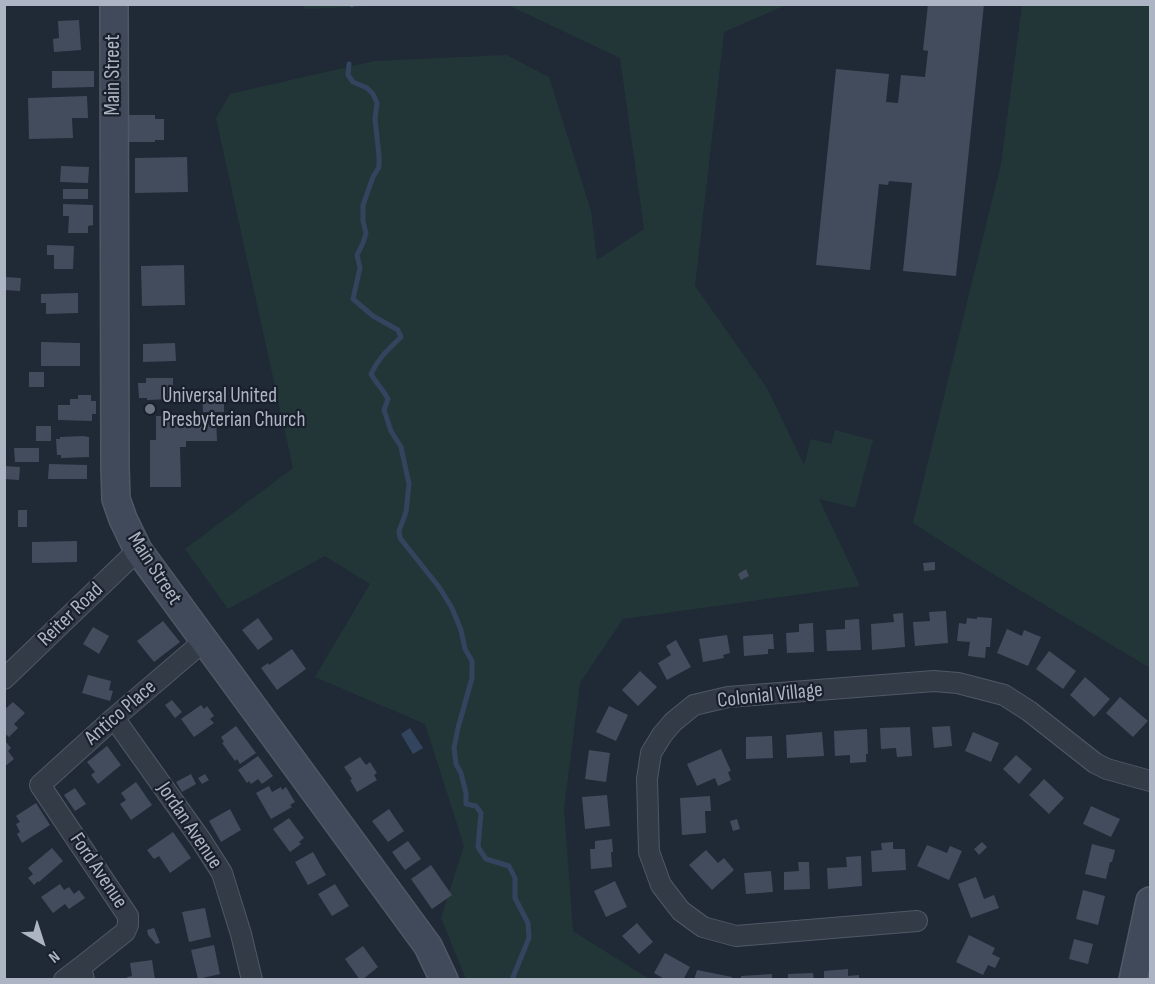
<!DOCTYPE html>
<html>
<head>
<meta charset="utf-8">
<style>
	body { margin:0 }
	#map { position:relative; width:1155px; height:984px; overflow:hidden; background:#202936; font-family:"Sofia Sans Condensed",sans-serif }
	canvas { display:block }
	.frame { position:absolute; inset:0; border:6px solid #adb5c4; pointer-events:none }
	.north { position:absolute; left:12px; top:912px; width:60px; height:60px; -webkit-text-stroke:4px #19202b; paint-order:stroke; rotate:141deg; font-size:16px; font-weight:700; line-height:24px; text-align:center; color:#adb5c4 }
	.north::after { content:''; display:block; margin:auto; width:21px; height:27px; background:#adb5c4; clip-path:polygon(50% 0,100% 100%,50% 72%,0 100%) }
</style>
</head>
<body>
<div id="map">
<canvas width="1155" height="984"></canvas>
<div class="frame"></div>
<div class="north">N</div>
</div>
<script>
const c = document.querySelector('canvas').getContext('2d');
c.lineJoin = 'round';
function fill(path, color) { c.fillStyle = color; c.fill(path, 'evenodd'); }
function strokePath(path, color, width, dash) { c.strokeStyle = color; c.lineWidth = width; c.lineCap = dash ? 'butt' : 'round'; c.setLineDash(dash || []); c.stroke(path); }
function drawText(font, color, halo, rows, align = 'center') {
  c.font = font + ' "Sofia Sans Condensed",sans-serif'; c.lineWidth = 4.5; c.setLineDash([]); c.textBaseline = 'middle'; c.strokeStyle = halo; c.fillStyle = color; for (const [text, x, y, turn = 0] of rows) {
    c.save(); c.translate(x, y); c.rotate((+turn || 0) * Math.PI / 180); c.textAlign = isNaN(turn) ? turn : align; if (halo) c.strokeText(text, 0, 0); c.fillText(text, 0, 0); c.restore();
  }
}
fill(new Path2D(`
	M302,5H393L306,9Z
	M508,5H786L724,32L695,286L767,388L804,465L811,439L831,444L835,430L873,440L855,508L819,499L860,586L623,619L580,683L564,808L573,931L649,979H466L441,918L464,846L425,724L315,677L370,584L325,556L228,609L185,549L293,468L216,118L230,94L374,61L506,55L549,77L591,211L597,260L644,229L620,58Z
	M1022,5H1150V668L983,568L913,523L1001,164Z`), '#223638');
fill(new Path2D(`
	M410,728L423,748L413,754L401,734Z`), '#33445e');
strokePath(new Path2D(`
	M352,5V4
	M349,64L348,75L353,82L367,88L373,94L377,103L375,119L379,156V167L373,177L363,205V221L366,233L363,243L357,255L360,268L353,299L373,316L398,330L401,337C389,349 378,358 371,374C376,383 383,389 388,399L384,410L391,431L401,447L409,484L406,512L399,531L400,538L439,587L452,608L461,630L465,649L472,661V678L458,728L454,748L456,764L461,773L466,793V804L476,806L481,813L478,847L486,859L509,866L515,878V898L528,923L529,938L513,977L514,980`), '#33445e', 5);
fill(new Path2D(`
	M928,4H984L956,276L903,271L912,183L889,181L888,185L879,184L870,270L816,265L836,69L889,74L886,102L898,103L901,75L925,77L928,51L923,50Z
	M79,20L81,50L54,52L53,39L59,38L58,21Z
	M52,71H94V87L52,88Z
	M87,96L88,118H72L73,138L29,139L28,98Z
	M129,115H155V119H164V140H155V142H129Z
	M187,157L188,192L135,193V158Z
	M61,166L89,167L88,183L60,182Z
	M63,189H88V199H63Z
	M63,204L93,205V225L88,226V233H68L69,216H63Z
	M47,245L74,246L73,269H54V255H47Z
	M184,265L185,305L142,306L141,266Z
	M4,277L21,278L20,291L4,290Z
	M78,293V313L46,314V303H41V294Z
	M41,342L80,343V366H41Z
	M175,343L176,361L143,362V344Z
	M29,372H44V387H29Z
	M146,378H173V399L147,400V398H139L138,383H146Z
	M202,392H224V412H203Z
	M78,395H91V401H96V414H92V421L58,420V405H70V399H78Z
	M216,415L217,441H186V447H180L181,487H150V440H156V416Z
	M36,426H51V441H36Z
	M83,436L89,437V457L61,458V455H57L56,439H60V437Z
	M14,448H39V462H15Z
	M49,464L87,465V479H48Z
	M4,466L20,467L19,480L4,479Z
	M18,510H27V527H18Z
	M77,541V562L32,563V542Z
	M935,562V570L924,571L923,563Z
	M746,569L749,576L741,580L738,574Z
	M946,611L948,643L915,646L913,622L930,621L929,612Z
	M903,613L905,647L872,650L871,624L894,622L893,614Z
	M977,617L992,618L990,647H986L985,658L968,656L970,642L957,641L959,623L966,624L967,618L977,619Z
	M258,618L273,639L258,650L242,630Z
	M859,619L861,650L827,651L826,630L845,629V620Z
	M163,621L180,642L154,662L137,641Z
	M813,623L814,652L787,653L786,633L799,632V624Z
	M93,627L109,636L99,654L83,644Z
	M1007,629L1022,636L1024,630L1041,637L1028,666L997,653Z
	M773,634L774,649H768V654L744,656L743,636Z
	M727,635L730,653L723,655L724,658L703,662L699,639Z
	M676,640L691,667L667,680L658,663L671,655L666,646Z
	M292,649L306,669L277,690L261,668L268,663L269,665Z
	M1049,651L1076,671L1063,689L1036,669Z
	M640,671L657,687L638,706L622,690Z
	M88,675L111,681L109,690L113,691L110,701L82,693Z
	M1085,677L1110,699L1094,717L1070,695Z
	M1120,697L1148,721L1133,737L1106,713Z
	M172,700L182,712L175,718L165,705Z
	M13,702L25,713L14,724L18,728L9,737L4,733V710Z
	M201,705L204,709L207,706L214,716L210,719L214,723L194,737L181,719Z
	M609,706L628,715L616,741L596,732Z
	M236,726L256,753L240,764L237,759L235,761L222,743L224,742L221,737Z
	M950,726L952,746L934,748L932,727Z
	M910,727L912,756L897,757L896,748L881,749L880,728Z
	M867,729L868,754H866V762L850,763V755L835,756L834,731Z
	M822,732L824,756L787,758L786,735Z
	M973,732L999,743L991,762L965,751Z
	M772,736L773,758L746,759V737Z
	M6,742L11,748L8,751L14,759L4,767V744Z
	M107,746L121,765L98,784L91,775L95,772L87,762Z
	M721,749L731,771L728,772L731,780L718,786L715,778L697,786L687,764Z
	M589,750L610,753L606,782L585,779Z
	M1016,755L1032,769L1019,784L1003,769Z
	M258,756L273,776L262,784L258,779L251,784L249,781L247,783L238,770Z
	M360,757L366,765L370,762L377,773L374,775L377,780L357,792L350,780L352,779L344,767Z
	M191,774L196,784L182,792L176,782Z
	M205,774L209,780L202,784L198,778Z
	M1044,779L1064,798L1049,814L1029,795Z
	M136,782L152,805L131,820L120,804L126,800L121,793Z
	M269,786L272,792L281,787L282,790L286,787L295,802L290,805L292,807L271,819L256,793Z
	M75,788L86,804L75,811L64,795Z
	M607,795L610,826L585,829L582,797Z
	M710,796L711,811H705L706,833L682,835L680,798Z
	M36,803L50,825L22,843L17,834L20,832L16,824L20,822L16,816Z
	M1091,806L1120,819L1111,837L1083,824Z
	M230,809L241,830L221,842L209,821Z
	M389,809L404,831L388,842L372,821Z
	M289,818L304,838L299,842L301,844L290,852L273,829Z
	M737,819L740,829L733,831L730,821Z
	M173,832L191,858L170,873L159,856L154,859L147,850Z
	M612,839L613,852H611L612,867L591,869L590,849H595V841Z
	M408,841L421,859L405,870L392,852Z
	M893,842V849H905L906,870L872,872L871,851L882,850L881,843Z
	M982,842L987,847L979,855L974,849Z
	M1092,844L1115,850L1112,862H1110L1106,879L1085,874Z
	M927,845L947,853L950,846L962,851L949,880L917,866Z
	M52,848L63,861L39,882L38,881L34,885L28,878L33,874L28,868Z
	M706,850L718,863L724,858L734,870L712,890L689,865Z
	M313,852L326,875L308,885L295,862Z
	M861,856L862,886L828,889L827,868L847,867L846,857Z
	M798,862H809L810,889L784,890V872L799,871Z
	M431,865L452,895L432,909L411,879Z
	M771,871L773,892L746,894L744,873Z
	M976,877L984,899L994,895L999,908L971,918L958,884Z
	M615,881L627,907L606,917L594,891Z
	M60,884L64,890L69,887L74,894L79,890L85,898L69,909L65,904L53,913L41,897Z
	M335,884L349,906L332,916L318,894Z
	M1083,890L1105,896L1098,925L1076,919Z
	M205,908L211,937L189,942L182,912Z
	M637,923L653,942L639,954L622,936Z
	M154,928L160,943L156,944L148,935L147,930Z
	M969,935L995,948L992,954L1000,958L995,968L988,965L983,975L956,962Z
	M1074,939L1093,944L1088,964L1069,959Z
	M214,945L220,974L198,979L191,950Z
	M363,946L378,967L362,980H360L345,959Z
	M665,953L690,967L683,980H666L654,973Z
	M152,960L155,980H128L127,977L132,976L130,963Z
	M848,969V976L859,975V980H824V971Z
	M697,970L732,977L731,980H694Z
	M813,973L814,980H788V974Z
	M772,974V980H741V976Z`), '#434c5d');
const street = new Path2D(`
	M4,679L138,550
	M114,718L201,840L222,873L241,934L252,980
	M917,921L736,936L703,927L681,911L661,885L649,852L647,779L651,753L662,735L673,722L694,705L728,697L934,681L958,683L1004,695L1029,711L1095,763L1107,769L1150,781
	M64,980L81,967
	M84,980L81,967L125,932L128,925V916L40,785L114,718L204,641`);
const secondary = new Path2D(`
	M114,4L115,467L116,499L123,519L138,550L428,946L444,980
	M1133,980L1150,901`);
strokePath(street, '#505865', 22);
strokePath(secondary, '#505865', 30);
strokePath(street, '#333b47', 20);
strokePath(secondary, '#414a5a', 27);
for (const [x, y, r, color] of [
	[150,409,6,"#6b7280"]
]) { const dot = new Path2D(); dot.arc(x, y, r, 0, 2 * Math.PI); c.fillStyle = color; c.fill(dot); strokePath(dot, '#19202b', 2); }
drawText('21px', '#adb5c4', '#19202b', [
	["Main Street",114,75,-90],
	["Main Street",154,569,57],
	["Reiter Road",71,615,-44],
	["Colonial Village",770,696,-6],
	["Antico Place",121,713,-41],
	["Jordan Avenue",189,826,56],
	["Ford Avenue",98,871,56]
]);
drawText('21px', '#adb5c4', '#19202b', [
	["Universal United",162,397],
	["Presbyterian Church",162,421]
], 'left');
</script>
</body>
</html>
